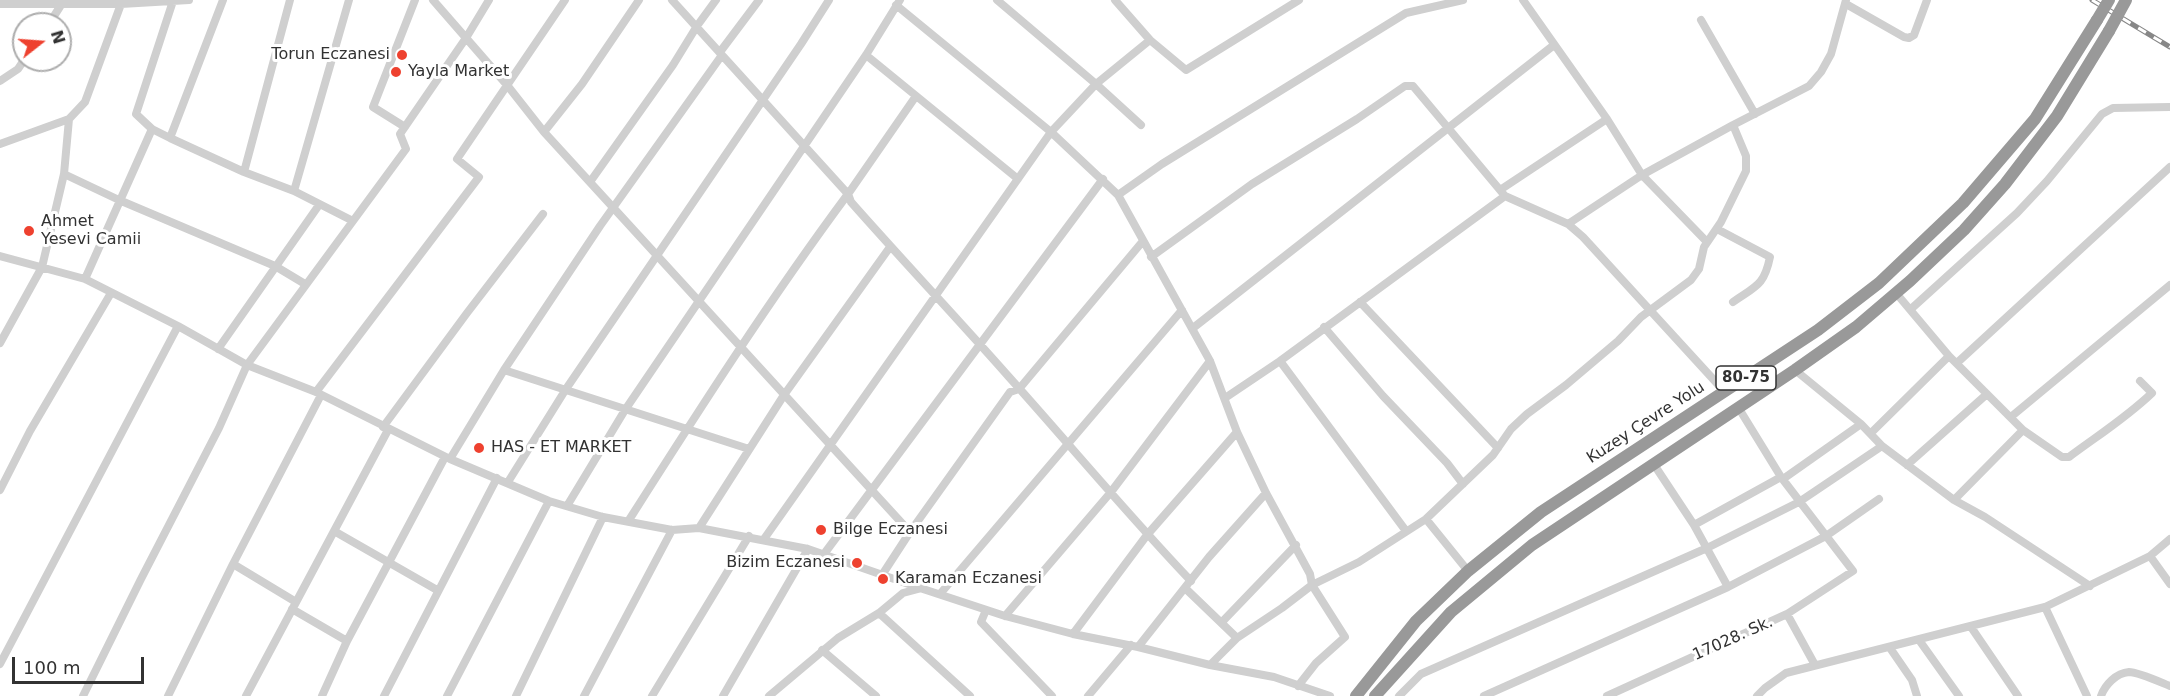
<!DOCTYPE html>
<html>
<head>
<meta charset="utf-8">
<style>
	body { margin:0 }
	#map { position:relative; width:2170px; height:696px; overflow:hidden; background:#fff; font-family:"DejaVu Sans",sans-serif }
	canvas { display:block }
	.north { position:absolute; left:12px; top:12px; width:60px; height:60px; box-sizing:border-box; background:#fff; border:2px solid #adadad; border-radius:50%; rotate:73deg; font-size:16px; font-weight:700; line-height:24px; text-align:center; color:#323232 }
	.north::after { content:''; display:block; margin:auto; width:21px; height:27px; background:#ee412f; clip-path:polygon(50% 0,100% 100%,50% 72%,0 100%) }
	.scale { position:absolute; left:12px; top:657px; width:132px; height:27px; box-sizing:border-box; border:3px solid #323232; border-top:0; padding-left:8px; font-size:18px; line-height:21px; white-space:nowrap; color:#323232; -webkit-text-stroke:4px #fff; paint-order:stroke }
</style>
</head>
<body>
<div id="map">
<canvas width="2170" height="696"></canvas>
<div class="north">N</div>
<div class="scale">100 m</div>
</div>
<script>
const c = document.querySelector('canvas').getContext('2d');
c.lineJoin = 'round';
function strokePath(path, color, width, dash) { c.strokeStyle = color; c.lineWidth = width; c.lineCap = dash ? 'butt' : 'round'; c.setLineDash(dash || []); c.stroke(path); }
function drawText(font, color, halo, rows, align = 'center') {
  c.font = font + ' "DejaVu Sans",sans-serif'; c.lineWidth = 6; c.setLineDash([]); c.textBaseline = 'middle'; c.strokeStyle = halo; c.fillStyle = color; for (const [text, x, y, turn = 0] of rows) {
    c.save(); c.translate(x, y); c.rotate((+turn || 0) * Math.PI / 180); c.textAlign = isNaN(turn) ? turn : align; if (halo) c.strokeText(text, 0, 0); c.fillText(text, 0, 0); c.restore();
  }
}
strokePath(new Path2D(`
	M433,0L507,85L544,132L910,532L882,575
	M997,0L1096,84L1141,125
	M1115,0L1150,40L1186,70L1299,0
	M1523,0L1607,119L1642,175L1707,242
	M173,1L136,114L152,129L170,138L244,172L294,191L353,221
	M0,4H121L189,0
	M1846,4L1904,37L1909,38L1914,35L1927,0
	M896,5L1051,132L1118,195L1210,361L1237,432L1266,493L1310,574L1312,585L1345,637L1316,663L1298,686
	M1701,20L1755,114
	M49,24L61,5
	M720,52L759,0
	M866,55L1018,179
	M0,81L18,69L24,60
	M405,127L373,107L415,0
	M544,132L582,84L639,0
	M170,138L223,0
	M0,144L69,119L85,102L121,4
	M244,172L290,0
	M64,174L119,200L275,266L305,284
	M590,182L673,65L697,26L716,0
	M1500,190L1607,119
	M294,191L349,0
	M848,194L851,202C903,261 957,318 1009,377C1070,445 1128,515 1191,581
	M1118,195L1162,164L1406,13L1463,0
	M846,197L916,96
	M1568,224L1642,175L1733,125
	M1717,229L1770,257C1764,286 1756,286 1733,302
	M0,256L85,279L178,326L247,365L316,392L450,459L549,501L603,517L672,530L699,528L808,549L920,588L1005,616L1073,634L1138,647L1210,665L1274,677L1330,696
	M1151,257L1252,184L1357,119L1405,86H1413L1505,196L1568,224L1583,237L1724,391
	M85,279L152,129
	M1896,293L1949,356L2023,430L2062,457H2069C2097,436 2126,418 2152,393L2140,381
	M1360,302L1498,448
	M1911,309L2017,213L2047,181L2102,114L2113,108L2170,107
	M1324,327L1383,396L1447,463L1463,484
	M1193,328L1554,45
	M0,343L42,267L64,174L69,119
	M218,349L319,205
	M1280,361L1406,531
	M1958,362L2170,167
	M504,370L749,449
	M1795,370L1861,424L1882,446L1954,500L1985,517L2090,586
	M316,392L479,177L457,159L565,0
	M1225,398L1280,361L1505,196
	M2012,416L2170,285
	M383,427L467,313L543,214
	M1871,433L1949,356
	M450,459L504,370L600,226L722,55
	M1653,463L1694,525L1728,587
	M1907,465L1987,394
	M1783,479L1861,424
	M508,482L566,389L801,44L829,0
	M0,490L30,431L111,293
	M1954,500L2023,430
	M567,506L625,410L866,55L900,0
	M1426,519L1468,571
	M629,520C699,410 770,299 848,194L672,0
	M1694,525L1781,477
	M699,528L784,395L890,247
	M334,531L437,590
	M910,532L1010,392L1019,389L1143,241
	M764,539L1051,132L1096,84L1150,40
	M824,554L1103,179
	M2150,556L2170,584
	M233,564L296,602
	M1185,588L1237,638
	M940,594L1182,310
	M2045,607L2087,696
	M292,609L347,641
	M986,610L981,622L1052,696
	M879,613L970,696
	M1787,614L1815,665
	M1005,616L1111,492L1210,361
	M1222,622L1296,545
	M1971,627L2018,696
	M1073,634L1147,535L1237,432
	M1919,640L1959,696
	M1138,647L1209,557L1266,493
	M1890,648L1912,680L1917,696
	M822,650L876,696
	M0,664L178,326
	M1210,665L1237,638L1282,608L1312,585L1359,562L1426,519L1493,455L1511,429L1527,414L1566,385L1618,341L1641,317L1691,280L1699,269L1704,247L1721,222L1746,171V156L1733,125L1809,86L1821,72L1831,54L1846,0
	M83,696L141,579L219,428L247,365L406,149L400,134L466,38L489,0
	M168,696L233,564L321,395
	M246,696L388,430
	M322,696L347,641L445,457
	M384,696L497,478
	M447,696L549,501
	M516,696L603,517
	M584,696L672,530
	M652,696L749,536
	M723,696L808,549
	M769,696L838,638L879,613L903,593L918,589
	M1088,696L1131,645
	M1399,696L1421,674L1707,548L1799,502L1882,446
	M1484,696L1728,587L1826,536L1879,499
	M1607,696L1787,614L1853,571L1781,477L1738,407
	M1757,696L1765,688L1786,673L2045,607L2150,556L2170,539
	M2101,696C2105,685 2116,673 2129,672C2138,672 2160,682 2170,686`), '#cfcfcf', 8);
strokePath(new Path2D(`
	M1356,696L1416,621L1468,571L1541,512L1818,330L1879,283L1963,203L2035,119L2097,20
	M1375,696L1451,612L1532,545L1795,370L1856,327L1910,281L1964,230L2005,184L2057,116L2109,31`), '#999', 12);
const rail = new Path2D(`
	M2092,0L2170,47`);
strokePath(rail, '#878787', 5);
strokePath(rail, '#fff', 3, [9]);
strokePath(new Path2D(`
	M2097,20L2109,0
	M2109,31L2126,0`), '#999', 12);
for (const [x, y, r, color] of [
	[402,55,6,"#ee412f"],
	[396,72,6,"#ee412f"],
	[29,231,6,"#ee412f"],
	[479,448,6,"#ee412f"],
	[821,530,6,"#ee412f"],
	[857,563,6,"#ee412f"],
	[883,579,6,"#ee412f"]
]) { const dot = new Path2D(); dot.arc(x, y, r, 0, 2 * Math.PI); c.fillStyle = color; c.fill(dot); strokePath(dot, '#fff', 2); }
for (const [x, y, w] of [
	[1746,378,60]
]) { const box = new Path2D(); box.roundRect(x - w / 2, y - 12, w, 24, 4.5); c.fillStyle = '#fff'; c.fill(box); strokePath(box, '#323232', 1.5); }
drawText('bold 15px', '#323232', null, [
	["80-75",1746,378]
]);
drawText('16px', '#323232', '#fff', [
	["Torun Eczanesi",390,55,"right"],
	["Yayla Market",408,72],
	["Ahmet",41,222],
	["Yesevi Camii",41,240],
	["HAS - ET MARKET",491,448],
	["Bilge Eczanesi",833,530],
	["Bizim Eczanesi",845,563,"right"],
	["Karaman Eczanesi",895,579]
], 'left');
drawText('16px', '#323232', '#fff', [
	["Kuzey Çevre Yolu",1646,423,-33],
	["17028. Sk.",1733,639,-24]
]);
</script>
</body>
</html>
